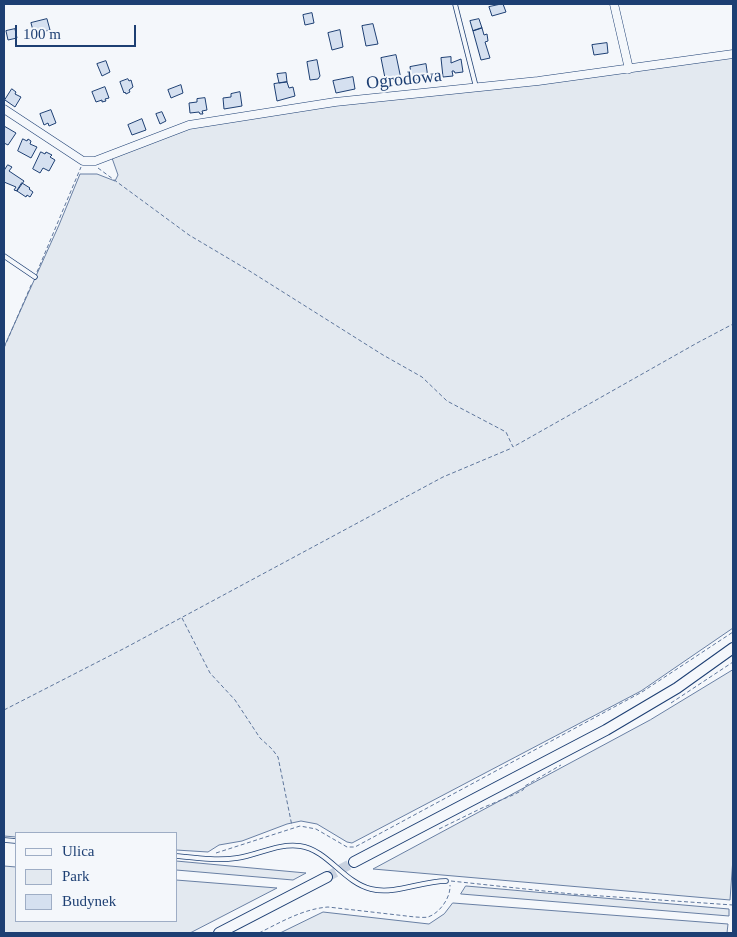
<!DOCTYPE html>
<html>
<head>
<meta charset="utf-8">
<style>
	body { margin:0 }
	#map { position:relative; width:737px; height:937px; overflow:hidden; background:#f4f7fb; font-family:Georgia,serif }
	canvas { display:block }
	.frame { position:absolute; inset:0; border:5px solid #1d3f73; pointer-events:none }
	.legend { position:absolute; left:15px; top:832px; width:162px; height:90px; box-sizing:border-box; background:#f4f7fb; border:1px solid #9eadc5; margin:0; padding:6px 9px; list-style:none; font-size:15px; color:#1d3f73 }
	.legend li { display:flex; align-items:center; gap:10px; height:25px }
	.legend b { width:25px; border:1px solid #9eadc5 }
	.scale { position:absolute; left:15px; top:25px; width:121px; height:22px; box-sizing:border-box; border:2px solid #1d3f73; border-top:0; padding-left:6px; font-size:15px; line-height:18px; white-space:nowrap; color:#1d3f73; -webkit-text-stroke:4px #f4f7fb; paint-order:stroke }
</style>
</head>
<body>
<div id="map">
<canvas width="737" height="937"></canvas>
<div class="frame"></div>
<ul class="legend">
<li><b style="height:6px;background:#f4f7fb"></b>Ulica</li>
<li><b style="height:14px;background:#e3e9f0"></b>Park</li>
<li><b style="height:14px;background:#d5e0f0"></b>Budynek</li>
</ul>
<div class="scale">100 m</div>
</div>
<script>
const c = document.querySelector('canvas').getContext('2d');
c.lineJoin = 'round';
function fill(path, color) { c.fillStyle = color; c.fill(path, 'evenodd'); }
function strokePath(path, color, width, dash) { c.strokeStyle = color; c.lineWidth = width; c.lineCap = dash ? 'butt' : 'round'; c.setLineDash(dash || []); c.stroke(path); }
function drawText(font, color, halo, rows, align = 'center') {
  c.font = font + ' Georgia,serif'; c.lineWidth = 4; c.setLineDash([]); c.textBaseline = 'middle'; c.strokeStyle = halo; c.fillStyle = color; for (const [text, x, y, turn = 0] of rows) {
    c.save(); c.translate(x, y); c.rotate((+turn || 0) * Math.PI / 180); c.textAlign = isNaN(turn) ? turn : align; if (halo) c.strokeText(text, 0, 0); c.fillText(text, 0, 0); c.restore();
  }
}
const green = new Path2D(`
	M733,54V628L641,691L352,843L347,842L317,824L301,821L287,824L242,841L219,845L208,852L176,850V833H16V837L4,836V347L59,225L80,174H97L115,181L118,175L112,158L188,127L335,104Z
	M733,670V858L730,900L373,869L650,720Z
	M176,861L306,873L293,880L176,870Z
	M4,866L16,867V921H176V880L277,888L190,933H4Z
	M466,886L729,909V916L461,894Z
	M453,903L728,924L727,933H280L323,912L429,924L444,914Z`);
fill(green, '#e3e9f0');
strokePath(green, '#687fa3', 1);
const building = new Path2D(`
	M503,4L506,12L492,16L489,7Z
	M312,13L314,23L305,25L303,15Z
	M47,19L50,30L34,34L31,23Z
	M479,19L482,28L473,31L470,21Z
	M373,24L378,44L366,46L362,26Z
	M482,28L484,35L487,34L488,41L485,42L490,58L481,60L473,31Z
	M15,29L17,38L8,40L6,31Z
	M340,30L343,47L332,50L328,33Z
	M607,43L608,53L594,55L592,45Z
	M396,55L401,79L386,83L381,58Z
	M451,57V63L461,59L463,72L455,73L454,71H452L453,76L443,77L441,58Z
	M317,60L320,76L318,79L310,80L307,62Z
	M106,61L110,72L102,76L97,64Z
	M426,64L428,78L412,80L410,67Z
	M286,73L287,82L279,83L277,74Z
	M353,77L355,89L336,93L333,81Z
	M128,79L129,81L131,80L133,87L129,90L130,92L126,94L125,92L124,93L120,82Z
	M287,82L289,88L293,87L295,96L277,101L274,84Z
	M181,85L183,93L171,98L168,90Z
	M105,87L109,98L105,99L106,101L102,102V100L96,102L92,92Z
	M12,89L16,92L15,94L21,97L15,107L5,100Z
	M240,92L242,106L224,109L223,98L231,97V94Z
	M205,98L207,110L202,111L203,114H200L199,112L190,113L189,103L197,102V99Z
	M51,110L56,123L49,126L48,123L44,125L40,114Z
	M162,112L166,121L160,124L156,114Z
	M142,119L146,130L132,135L128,125Z
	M4,126L16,133L8,145L4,143Z
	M23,139L27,141L28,139L31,141L30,144L37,147L31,158L18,151Z
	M41,152L45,154L46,152L52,155L50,157L55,160L49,171L43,168L40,173L33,169Z
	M8,165L12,167L9,171L24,181L17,191L14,190L16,187L4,182V171Z
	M22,183L30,188L29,189L33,192L30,197L27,195L26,197L17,191Z`);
fill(building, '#d5e0f0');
strokePath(building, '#1d3f73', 1);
strokePath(new Path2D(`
	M327,877L354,862`), '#c9d2e0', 10, [10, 5]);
const lane = new Path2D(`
	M455,4L476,87
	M4,256L35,277
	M4,840L16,841
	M176,856C196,858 217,861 237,858C258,855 278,843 300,846C328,850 343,882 371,889C395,895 421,881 446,881`);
const street = new Path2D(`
	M614,4L629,69
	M4,109L83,161H95L189,125L335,102L538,81L733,54`);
const secondary = new Path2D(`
	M354,862L606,730L677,688L733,648
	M219,933L327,877`);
strokePath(lane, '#1d3f73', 5.5);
strokePath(street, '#1d3f73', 9);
strokePath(secondary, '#1d3f73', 12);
strokePath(new Path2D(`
	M98,168L189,235L248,270L383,355L422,377L447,401L506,432L513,447L697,343L733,324
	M37,272L81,167
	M4,348L32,283
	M182,618L210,673L235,700L260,738L272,749L278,757L292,826
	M671,703L733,662
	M4,710L125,648L443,477L512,448
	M439,829L482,808L513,795L523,790L525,786L561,765
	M216,853L300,826L316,829L347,847H355L642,692L733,632
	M451,881L572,894L733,905
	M259,933C281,922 303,909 328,907L415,917C419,917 424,918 428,917C440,913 451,897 450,885`), '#5e769c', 1, [4, 2.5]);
strokePath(lane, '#f4f7fb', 4);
strokePath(street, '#f4f7fb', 8);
strokePath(secondary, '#f4f7fb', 10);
drawText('18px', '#1d3f73', '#f4f7fb', [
	["Ogrodowa",404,80,-6]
]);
</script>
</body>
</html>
